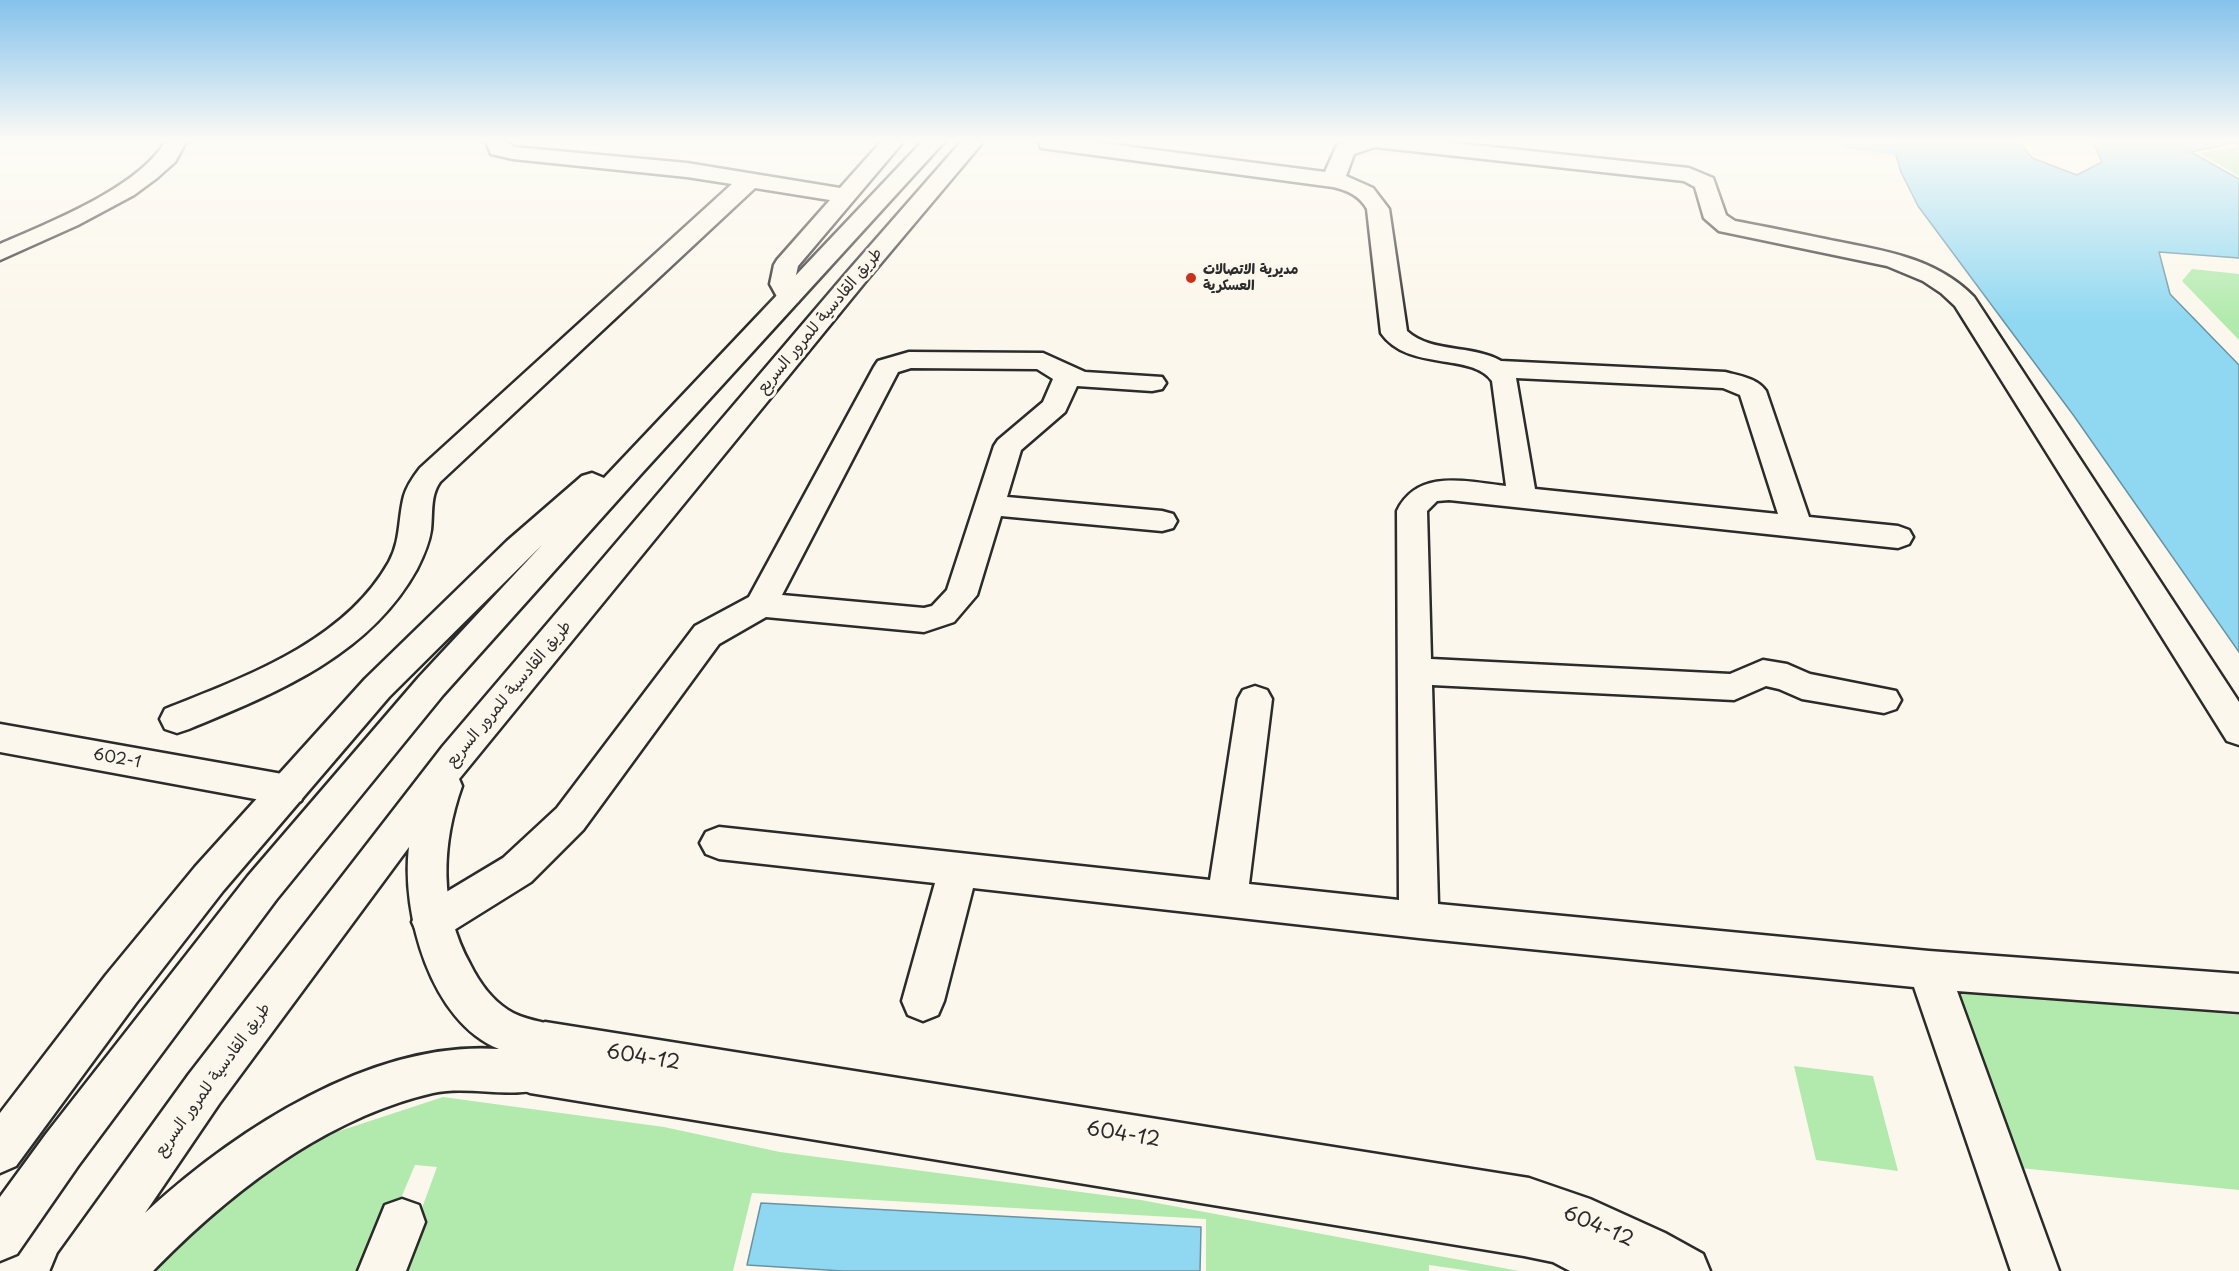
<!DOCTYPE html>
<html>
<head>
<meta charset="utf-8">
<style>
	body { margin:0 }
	canvas { display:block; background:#fbf7ec }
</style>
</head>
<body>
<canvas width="2239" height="1271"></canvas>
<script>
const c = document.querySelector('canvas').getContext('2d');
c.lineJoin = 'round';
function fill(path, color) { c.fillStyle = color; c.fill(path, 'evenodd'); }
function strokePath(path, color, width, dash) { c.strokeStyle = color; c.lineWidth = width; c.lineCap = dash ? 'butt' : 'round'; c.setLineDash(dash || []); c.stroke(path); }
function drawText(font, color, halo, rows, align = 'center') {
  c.font = font + ' "Playpen Sans","Playpen Sans Arabic",sans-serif'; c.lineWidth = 6; c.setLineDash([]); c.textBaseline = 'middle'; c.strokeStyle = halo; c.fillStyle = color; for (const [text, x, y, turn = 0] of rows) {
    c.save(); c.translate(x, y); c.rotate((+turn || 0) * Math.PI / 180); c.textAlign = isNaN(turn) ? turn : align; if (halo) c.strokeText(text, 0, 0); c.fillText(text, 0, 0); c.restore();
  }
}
fill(new Path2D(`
	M2237,147L2239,148V176L2199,153Z
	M2192,269L2239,274V340L2182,281Z
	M1954,989L2239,1015V1190L2020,1168Z
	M1794,1066L1873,1076L1898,1171L1816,1160Z
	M443,1097L664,1127L780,1152L1141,1200L1519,1271H1471L1429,1265V1271H1206V1219L752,1193L733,1271H399L437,1167L415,1165L370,1271H143L188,1222L312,1140Z`), '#b2eaad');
const water = new Path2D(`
	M1892,142H2019L2032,158L2077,175L2102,162L2093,142H2239V145L2235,143L2191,152L2239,179V258L2159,252L2170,294L2239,365V652L2074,416L1918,206L1901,172Z
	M761,1203L1201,1227L1200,1271H843L747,1265Z`);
fill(water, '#90d8f2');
strokePath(water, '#6893a2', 1.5);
fill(new Path2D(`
	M1842,142H1903L1907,147L1903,153L1893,155L1845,148Z`), '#90d8f2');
const minor = new Path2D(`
	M165,142H186L175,162L157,178L134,195L78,225L0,260V244C48,223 138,188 165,142Z
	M486,142H507L514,147L687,163L840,188L881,142H903L798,266L794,284L801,297L798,302L789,304L780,302L770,284L774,265L777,260L830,200L755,188L440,482C430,496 433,514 431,530C429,544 423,557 417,569C369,656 276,693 189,729L177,733L165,729L160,719L165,709C245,677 344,642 389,562C401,540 398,519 404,496C407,486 413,477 420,468L732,184L687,177L513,159L491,154Z
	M1039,142H1093L1325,172L1337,145L1346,142H1445L1689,168L1713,178L1726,215L1735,221C1768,227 1801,234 1835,241C1885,251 1936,258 1974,297L2239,702V745L2227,741L1955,306L1941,293L1923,281L1887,266L1719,231L1704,218L1695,187L1684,181L1375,147L1354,154L1346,176L1373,188L1389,209L1407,331C1433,354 1471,344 1501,361L1725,372C1740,376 1757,378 1766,391L1809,517L1898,526L1909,530L1913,537L1909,544L1898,548L1449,500L1437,501L1427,511L1431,659L1730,674L1763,660L1787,664L1810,674L1896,691L1901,700L1896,709L1884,713L1802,699L1779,689L1766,686L1734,700L1432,685L1438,904L1929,951L2239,974V1012L1957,991L2059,1271H2011L1914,987L1419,938L973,888L944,1001L938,1015L923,1021L908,1015L902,1001L935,883L719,859L706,854L700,843L706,832L719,827L1210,880L1238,699L1243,690L1255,686L1267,690L1272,699L1249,884L1399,900L1397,511C1418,468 1467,482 1506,486L1492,381C1472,352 1408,372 1381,333L1367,209C1360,196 1347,190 1333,187L1049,149L1041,148ZM1516,378L1723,388L1740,395L1778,514L1535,489Z
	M909,352L1043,353L1085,372L1162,377L1166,383L1162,389L1152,391L1077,386L1065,412L1021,450L1007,497L1162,511L1173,514L1177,521L1173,528L1162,531L1001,516L977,595L954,622L924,632L766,617L719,644L583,830L531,882L446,935L432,940L418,935L412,922L418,909L503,858L557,808L695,626L749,597L874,367L878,361ZM911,368L1037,369L1053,379L1043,402L998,440L994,446L947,590L932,606L924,608L782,595L898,372Z
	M0,724L288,775L301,779L306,790L301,801L288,805L0,752Z
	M402,1199L419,1205L425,1222L406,1271H358L385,1205Z`);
const major = new Path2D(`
	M545,1022L1529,1178L1590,1199L1665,1233L1703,1254L1710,1271H1570L1553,1262L1524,1256L530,1093L515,1087L508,1072L515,1057L528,1052L524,1042L530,1028Z`);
const highway = new Path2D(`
	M922,142H944L642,473L443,695L276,900L78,1166L17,1254L0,1261V1197L46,1134L248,876L419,677L542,545L389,697L223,891L136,1003L16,1166L0,1173V1113L106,975L195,867L365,679L507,541L582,476L592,473L604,478Z
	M961,142H983L866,281L459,779L462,786C441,845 439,908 470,964C479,982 491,999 508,1010C522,1020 544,1021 560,1028L566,1042L560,1056L547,1062L552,1072L545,1087C513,1100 470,1085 433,1093C325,1118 229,1193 153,1271H52L59,1254L189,1074L443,746L848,271ZM409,847C401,914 431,1022 499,1049C372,1040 235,1130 145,1213L219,1104Z`);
strokePath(minor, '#2b2b2b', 5);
strokePath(major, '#2b2b2b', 5);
strokePath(highway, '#2b2b2b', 5);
fill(minor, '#fbf7ec');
fill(major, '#fbf7ec');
fill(highway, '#fbf7ec');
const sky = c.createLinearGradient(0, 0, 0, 320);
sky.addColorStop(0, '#85c2ec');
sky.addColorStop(0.44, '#fdfbf6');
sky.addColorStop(1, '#fdfbf600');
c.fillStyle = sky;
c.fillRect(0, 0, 2239, 320);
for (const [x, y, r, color] of [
	[1191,278,6,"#c8321e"]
]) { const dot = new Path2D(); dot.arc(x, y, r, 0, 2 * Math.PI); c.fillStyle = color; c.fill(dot); strokePath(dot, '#fbf7ec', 2); }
drawText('bold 14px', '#2b2b2b', '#fbf7ec', [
	["مديرية الاتصالات",1203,270],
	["العسكرية",1203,286]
], 'left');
drawText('16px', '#2b2b2b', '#fbf7ec', [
	["طريق القادسية للمرور السريع",820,321,-50],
	["طريق القادسية للمرور السريع",509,694,-50],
	["602-1",117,759,10],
	["طريق القادسية للمرور السريع",213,1080,-54]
]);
drawText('20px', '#2b2b2b', '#fbf7ec', [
	["604-12",643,1058,9],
	["604-12",1123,1135,9],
	["604-12",1598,1227,23]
]);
</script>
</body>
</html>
